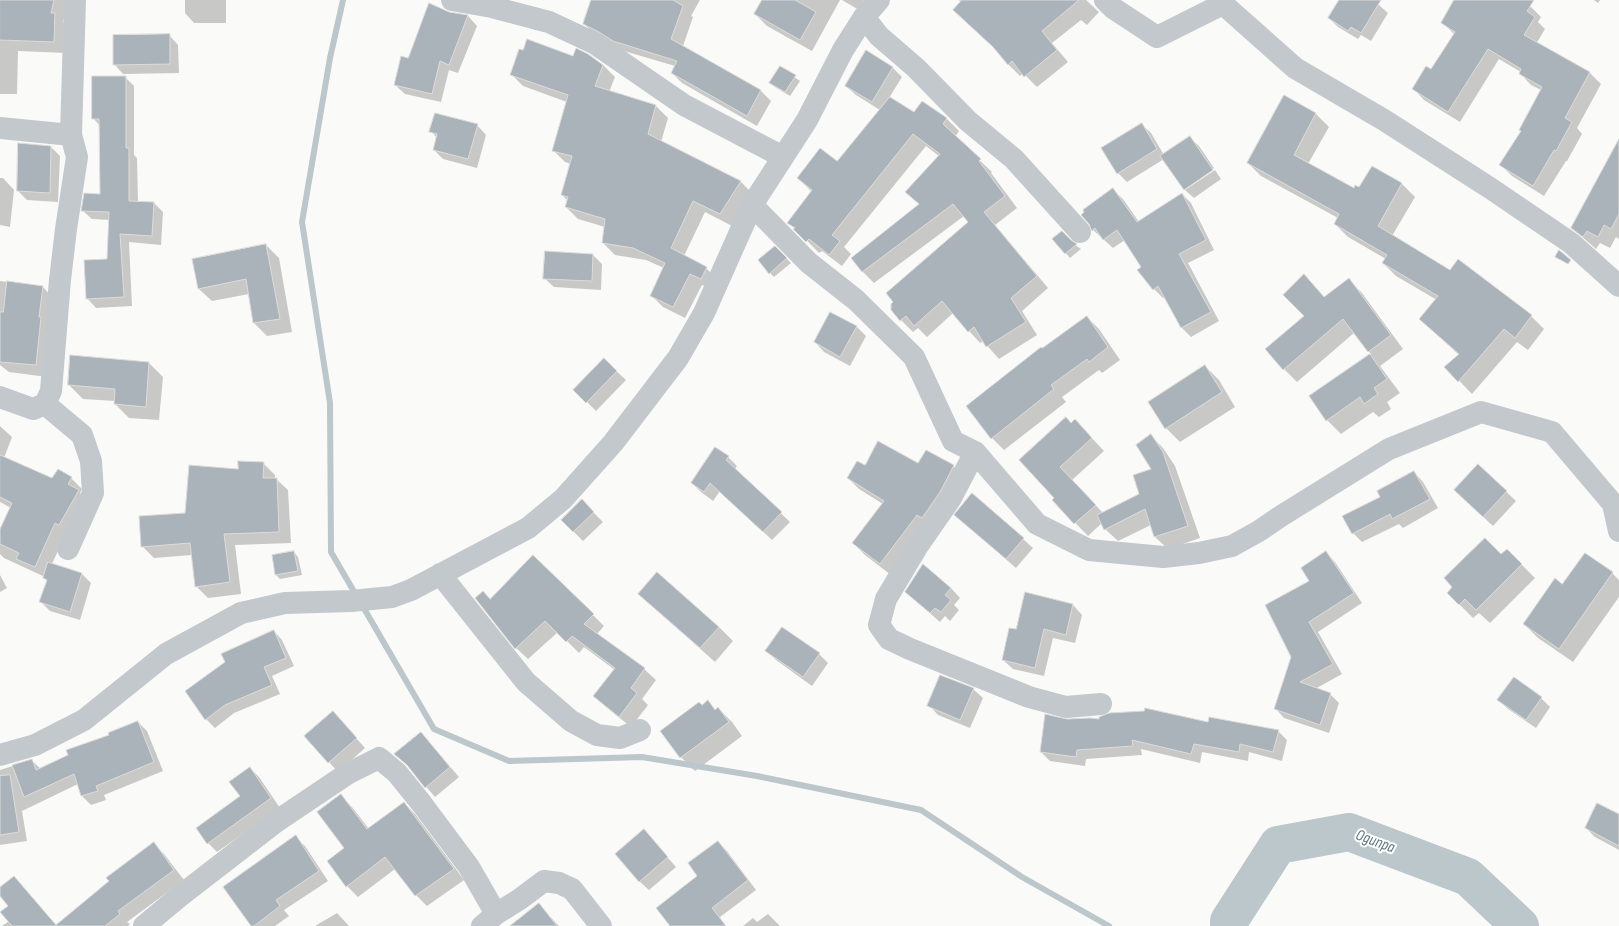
<!DOCTYPE html>
<html>
<head>
<meta charset="utf-8">
<style>
	body { margin:0 }
	canvas { display:block; background:#fafaf8 }
</style>
</head>
<body>
<canvas width="1619" height="926"></canvas>
<script>
const c = document.querySelector('canvas').getContext('2d');
c.lineJoin = 'round';
function fill(path, color) { c.fillStyle = color; c.fill(path, 'evenodd'); }
function strokePath(path, color, width, dash) { c.strokeStyle = color; c.lineWidth = width; c.lineCap = dash ? 'butt' : 'round'; c.setLineDash(dash || []); c.stroke(path); }
function drawText(font, color, halo, rows, align = 'center') {
  c.font = font + ' "Sofia Sans Condensed",sans-serif'; c.lineWidth = 4; c.setLineDash([]); c.textBaseline = 'middle'; c.strokeStyle = halo; c.fillStyle = color; for (const [text, x, y, turn = 0] of rows) {
    c.save(); c.translate(x, y); c.rotate((+turn || 0) * Math.PI / 180); c.textAlign = isNaN(turn) ? turn : align; if (halo) c.strokeText(text, 0, 0); c.fillText(text, 0, 0); c.restore();
  }
}
fill(new Path2D(`
	M0,0H68L63,22L67,26L66,53L18,51L17,94H0Z
	M185,0H226V23H194L185,13Z
	M592,0H700L691,16L693,17L683,46L761,91L771,101L757,126L682,83L672,73L675,66L624,51L595,34L584,24Z
	M763,0H840L812,51L767,26L755,14Z
	M842,0H864L859,10Z
	M959,0H1086L1099,12L1087,25L1081,20L1052,43L1068,62L1037,87L1023,73L1020,76L1008,64Z
	M1340,0H1373L1388,13L1371,41L1361,35L1358,39L1338,27L1329,18Z
	M1456,0H1520L1530,6L1541,17L1538,22L1545,29L1536,44L1590,73L1601,84L1577,128L1582,134L1567,161H1566L1544,196L1512,176L1501,165L1522,132L1520,130L1541,90L1531,85L1520,73L1521,72L1499,59L1460,122L1424,100L1413,88L1432,70L1455,35L1442,22Z
	M1594,0H1600L1598,3Z
	M449,13L468,16L477,26L458,73L449,70L441,102L405,94L395,85L408,59Z
	M169,35L178,45L179,73L123,74L114,64Z
	M867,52L893,68L902,77L889,98L915,113L923,102L947,119L959,131L955,137L992,172L991,173L1017,208L995,225L1048,288L1022,311L1037,335L999,359L983,341L980,343L953,313L927,337L918,328L913,332L901,320L969,222L964,216L874,283L862,271L920,205L939,156L926,146L844,247L851,254L842,266L822,251L819,253L789,222L812,192L798,178L838,163L880,110L856,95L846,86Z
	M574,57L603,65L615,77L609,92L656,106L668,118L661,142L740,181L752,193L732,226L705,212L684,256L706,268L718,280L713,290L702,285L685,318L663,307L651,295L664,268L646,260L615,255L603,243L605,227L578,219L566,207L568,201L562,195L571,164L565,162L553,150L567,102L523,86L511,74Z
	M780,67L800,81L790,96L775,87L771,83Z
	M125,77L134,86V155L137,158L138,202L154,203L163,212L161,245L129,242L132,306L96,308L87,298L107,260L110,220L92,219L82,210L101,195L100,126L93,118Z
	M1285,97L1316,114L1329,127L1308,164L1354,190L1359,189L1372,167L1402,184L1415,197L1392,236L1450,271L1531,316L1544,329L1528,350L1517,342L1472,394L1446,367L1459,355L1420,319L1437,300L1396,276L1383,263L1386,259L1348,237L1335,224L1338,218L1261,176L1248,163Z
	M1141,124L1151,133L1164,155L1189,137L1199,146L1214,168L1185,188L1164,159L1127,182L1118,173Z
	M477,125L486,135L477,168L443,159L434,150L437,138L431,131Z
	M51,147L60,156L58,202L27,200L18,191Z
	M1619,160V239L1616,237L1610,248L1600,243L1596,249L1572,228Z
	M1215,170L1221,179L1194,198L1185,190Z
	M0,178H3L14,190L10,227L0,225Z
	M1113,190L1123,199L1139,222L1182,194L1191,203L1214,250L1188,263L1219,321L1191,337L1181,327L1165,297L1163,298L1154,289L1142,267L1125,240L1113,248L1093,230L1090,223Z
	M1053,239L1071,242L1081,249L1070,258Z
	M266,245L279,258L292,332L267,336L254,323L249,294L212,301L199,289Z
	M775,247L791,263L774,277L770,273Z
	M593,255L602,264L601,290L554,287L544,278Z
	M1349,280L1362,293L1403,349L1380,366L1400,393L1387,402L1391,409L1379,417L1373,412L1341,434L1327,420L1310,396L1371,354L1354,333L1297,382L1284,369L1317,289L1325,298Z
	M0,281L43,287L54,299L47,377L9,372L0,365Z
	M831,313L857,327L866,336L850,366L824,352L815,342Z
	M1087,317L1099,329L1120,360L1102,373L1099,370L1062,397L1066,402L1004,450L992,438L967,406Z
	M604,360L626,380L596,411L575,390Z
	M149,363L163,377L159,420L129,418L115,404V401L83,399L69,385Z
	M1205,366L1219,380L1235,407L1180,442L1166,428Z
	M1075,420L1104,451L1072,480L1103,513L1141,494L1153,470L1151,436L1163,448L1175,466L1200,538L1168,549L1155,537L1151,525L1118,541L1105,529L1102,523L1088,536L1053,500L1055,498L1021,460Z
	M0,426L12,437L4,458L53,480L58,470L71,478L82,489L80,493L89,502L66,533L52,564L82,574L91,583L80,620L50,611L41,602L47,581L45,577L4,558L0,554V532L11,508L0,502Z
	M728,457L737,466L735,469L790,522L772,540L720,491L713,501L701,492L692,483Z
	M263,463L275,475V479H276L288,490L291,543L235,545L241,594L208,598L196,586L192,555L154,558L142,546L186,514L239,470Z
	M919,465L953,466L965,477L891,575L865,555L853,543L883,504L859,489L848,478L865,466Z
	M1478,465L1516,501L1493,526L1464,499Z
	M1414,472L1423,482L1438,508L1403,528L1399,524L1362,542L1353,533L1381,497Z
	M582,501L603,522L583,541L562,520Z
	M965,524L1023,539L1033,548L1016,568Z
	M1507,550L1535,578L1490,623L1479,613L1473,618L1448,593L1501,556Z
	M294,552L298,557L302,575L280,579L276,575L273,556Z
	M1326,553L1335,562L1362,603L1318,632L1342,674L1315,689L1330,694L1339,703L1329,733L1284,718L1275,708L1292,657L1311,582Z
	M533,556L604,626L597,634L644,669L656,680L642,699L648,705L631,727L606,707L594,696L615,670L584,647L579,653L558,632L528,659L516,648L477,599L490,600Z
	M1612,573L1619,580V597L1573,662L1538,638L1524,624L1563,585Z
	M0,575L7,588L0,592Z
	M951,588L960,598L954,605L959,610L950,621L945,616L940,622L906,592Z
	M639,594L719,627L733,641L715,662Z
	M1073,605L1082,615L1075,643L1053,638L1044,676L1013,669L1003,660L1017,631Z
	M274,631L282,640L294,666L272,676L280,694L234,713L215,728L206,719Z
	M767,651L819,654L828,663L812,686L776,660Z
	M941,676L973,689L983,698L970,728L938,715L929,705Z
	M1541,698L1550,707L1536,728L1508,709L1499,700Z
	M708,702L716,710L718,708L732,722L742,736L695,771L681,757L702,706Z
	M333,712L365,748L338,772L329,762Z
	M1067,720H1101L1208,723L1278,731L1287,740L1282,761L1249,752L1248,761L1202,752L1200,763L1141,749L1142,755L1086,759L1085,766L1050,761L1041,752Z
	M138,722L147,731L163,771L104,795L106,800L91,805L82,796L78,784L22,811L27,841L0,845V770L31,760L41,769Z
	M421,733L459,777L435,797L411,769L395,754Z
	M250,768L259,777L280,808L217,852L208,843L242,797Z
	M341,796L352,807L369,829L404,803L415,814L464,880L427,906L416,895L395,869L358,897L347,886Z
	M1619,815V850L1595,837L1586,828Z
	M644,831L676,867L649,890L639,881Z
	M295,837L305,846L328,881L284,910L289,916L275,926H252Z
	M718,842L727,851L756,890L720,917L721,919L713,926H672Z
	M154,844L164,854L184,880L127,922L130,924L128,926H2L9,921V906L0,894V888L14,877L56,925Z
	M539,905L559,926H511Z
	M337,913L349,926H315Z
	M768,914L780,926H743L753,918L757,922Z`), '#0003');
strokePath(new Path2D(`
	M343,0L330,58L302,222L330,403L331,552L356,595
	M362,605L434,729L509,761L642,757L757,776L921,810L1022,877L1109,926`), '#bbc7cb', 6);
strokePath(new Path2D(`
	M1229,926V921L1278,845L1349,832L1468,877L1520,926`), '#bbc7cb', 38);
const building = new Path2D(`
	M0,0H54L51,13H55L54,42L0,40Z
	M591,0H673L683,6L671,39L761,90L747,116L671,73L677,61L613,41L599,32L583,24Z
	M762,0H795L816,12L800,40L754,14Z
	M962,0H1079L1042,31L1057,50L1024,77L1012,61L1008,65L993,47L953,10Z
	M1339,0H1381L1361,33L1351,27L1348,31L1328,18Z
	M1454,0H1534L1527,11L1535,17L1524,35L1590,72L1565,118L1572,122L1556,151L1554,150L1533,186L1499,165L1521,131L1519,130L1542,87L1519,74L1521,69L1488,49L1448,112L1412,89L1426,66L1431,69L1455,32L1441,23Z
	M429,3L449,12L468,15L449,65L440,61L432,94L394,85L401,56L408,58Z
	M170,34V64L113,65V35Z
	M527,39L573,56L576,48L588,54L603,65L595,86L656,105L648,134L741,181L720,214L693,201L671,248L707,267L701,279L690,274L673,307L650,296L665,263L633,248L602,243L605,219L565,207L568,197L561,195L572,156L552,151L568,95L510,75L519,49L523,50Z
	M866,50L893,67L872,102L845,86Z
	M780,66L796,75L785,92L769,83Z
	M92,76H126V148H129V201L154,202L152,236L120,234L124,297L86,299L84,260L107,259L109,212L81,211L84,193L100,194L99,119H92Z
	M1284,95L1316,113L1294,155L1354,188L1355,185L1359,187L1372,166L1402,183L1378,226L1450,270L1458,259L1532,315L1515,338L1504,329L1458,382L1444,367L1459,354L1419,319L1438,296L1382,263L1387,255L1334,224L1339,214L1247,163Z
	M890,97L914,112L922,101L947,118L943,124L981,159L979,161L1005,196L984,212L1037,276L1011,298L1026,322L986,347L974,327L968,332L942,301L914,326L906,316L900,321L891,310V304L893,302L886,293L968,222L953,204L862,272L851,258L919,204L905,192L940,154L913,134L832,235L840,241L829,255L809,239L806,242L793,229L795,228L787,223L812,190L797,178L820,148L837,161Z
	M435,113L478,124L468,159L433,150L437,134L429,132Z
	M1142,123L1157,149L1117,174L1101,148Z
	M1190,136L1213,170L1184,190L1160,156Z
	M1619,139V214L1611,229L1604,225L1598,237L1587,231L1583,237L1571,228Z
	M18,143L51,146L50,193L17,191Z
	M1113,188L1137,222L1182,193L1206,240L1179,254L1211,312L1181,328L1158,286L1153,290L1137,270L1141,267L1117,230L1103,240L1095,228L1092,231L1089,224L1081,215L1084,212L1083,210Z
	M1062,231L1071,240L1077,244L1065,254L1052,239Z
	M266,244L280,319L253,323L246,279L198,289L192,259Z
	M775,246L787,258L769,274L758,260Z
	M1559,250L1571,260L1568,264L1555,257Z
	M545,251L593,254L592,281L543,279Z
	M1304,274L1324,297L1349,278L1391,335L1368,352L1343,319L1283,370L1265,349L1304,316L1283,295Z
	M7,281L43,286L39,317H41L36,365L0,362V312H3Z
	M830,312L857,326L840,357L814,342Z
	M1087,316L1108,347L1089,362L1087,359L1051,385L1054,389L991,439L966,406L1041,347L1042,348Z
	M1370,354L1387,379L1374,388L1378,394L1364,404L1360,397L1326,421L1309,396Z
	M70,355L149,362L146,407L114,404L115,389L68,385Z
	M604,358L617,371L586,403L573,390Z
	M1205,365L1222,392L1165,429L1148,402Z
	M1066,417L1071,423L1075,419L1092,438L1060,467L1096,505L1074,524L1052,500L1054,498L1019,460Z
	M1151,434L1163,452L1188,526L1154,537L1145,509L1104,530L1097,515L1139,494L1133,475L1151,469L1136,445Z
	M878,441L918,463L926,450L954,465L940,492L922,518L917,515L880,564L852,543L884,501L847,478L857,461L865,465Z
	M715,447L729,456L726,460L782,512L763,532L710,483L704,492L691,483Z
	M0,455L52,478L58,469L72,477L68,484L79,490L59,525L55,523L35,567L16,559L19,553L0,544V529L12,503L0,497Z
	M238,461L264,462L263,478H277L279,532L224,534L230,582L195,587L190,543L141,547L139,516L185,513L189,465L238,469Z
	M1478,464L1507,491L1483,517L1454,490Z
	M1414,471L1430,499L1392,519L1390,514L1352,534L1342,516L1380,497L1377,491Z
	M972,493L1024,538L1006,559L954,515Z
	M582,499L594,512L573,532L561,520Z
	M1485,538L1501,554L1507,549L1522,564L1476,610L1465,599L1459,605L1447,593L1452,587L1444,578Z
	M294,551L298,571L275,575L272,555Z
	M1326,551L1354,593L1309,622L1333,664L1300,682L1331,693L1320,725L1274,709L1291,657L1265,605L1309,581L1301,568Z
	M1585,553L1613,572L1559,649L1523,624L1555,578L1562,584Z
	M533,555L594,614L584,624L645,668L631,688L637,693L619,717L593,696L615,668L572,636L566,642L545,621L515,649L475,598L483,591L490,599Z
	M48,562L82,573L70,612L39,602L47,580L43,578Z
	M923,564L951,588L945,595L951,600L941,612L935,608L930,613L905,592Z
	M657,572L719,627L700,648L638,594Z
	M1025,592L1073,604L1066,635L1044,629L1035,668L1002,660L1009,628L1016,629Z
	M782,627L820,653L803,677L765,651Z
	M274,630L286,658L264,667L272,685L225,705L205,720L185,691L225,662L221,654Z
	M940,675L974,688L960,720L927,706Z
	M1514,677L1542,697L1526,720L1497,700Z
	M708,700L715,710L718,707L729,722L680,758L660,731L699,702L702,705Z
	M1145,708L1208,722L1209,717L1279,730L1273,752L1240,744L1239,752L1194,744L1191,754L1132,740L1133,746L1077,750L1076,757L1040,752L1045,714L1067,719L1090,718L1099,719V717L1109,713L1144,711Z
	M333,711L357,738L328,763L304,736Z
	M138,721L154,762L96,786L98,791L81,796L74,774L24,797L12,765L32,759L36,770L68,755L66,750L109,735L108,733Z
	M421,732L450,767L425,788L407,765L394,754Z
	M250,767L271,798L207,844L196,828L240,796L229,782Z
	M10,775L19,832L0,835V776Z
	M341,794L367,829L404,802L454,869L415,896L385,857L346,887L327,861L344,848L317,812Z
	M1597,803L1619,814V846L1585,828Z
	M644,829L668,857L639,882L615,854Z
	M296,835L319,871L276,900L280,906L254,926H251L223,887Z
	M718,841L748,880L712,908L726,926H670L656,908L697,876L688,863Z
	M154,842L174,870L118,911L120,914L105,926H12L0,912L8,906L0,896V887L14,876L56,925L109,881L106,878Z
	M539,903L557,926H510Z`);
fill(building, '#aab3b9');
strokePath(building, '#dcdcda', 1);
strokePath(new Path2D(`
	M452,0L492,7L549,22L594,43L684,105L783,157
	M1105,0L1113,8L1157,37L1223,4L1295,68L1384,120L1490,188L1571,243L1619,286
	M864,17L879,36L916,68L968,121L1014,159L1080,232
	M0,128L71,135L77,157L66,229L60,280L51,391L45,404L33,409L0,397
	M71,135L75,0
	M752,205L809,263L856,300L914,357L953,441L975,452L1037,524L1089,550L1163,557L1199,553L1232,546L1259,531L1281,516L1389,449L1481,412L1552,432L1613,504L1619,531
	M45,404L82,435L91,461L93,493L68,549
	M975,452L951,498L917,547L886,599L879,625L889,639L910,649L1029,697L1066,707L1101,704
	M440,574L526,682L571,721L597,735L620,738L640,730
	M0,755L35,745L84,720L166,654L241,613L285,603L351,601L392,597L411,590L528,528L563,499L613,443L678,358L704,313L752,205L807,120L843,50L864,17L879,0
	M144,926L180,896L277,821L347,774L379,758L397,773L422,804L469,867L496,914
	M482,926L496,914L520,899L544,881L559,883L572,889L601,926`), '#c3c8cc', 22);
drawText('italic 16px', '#60757c', '#fff', [
	["Ogunpa",1375,842,20]
]);
</script>
</body>
</html>
